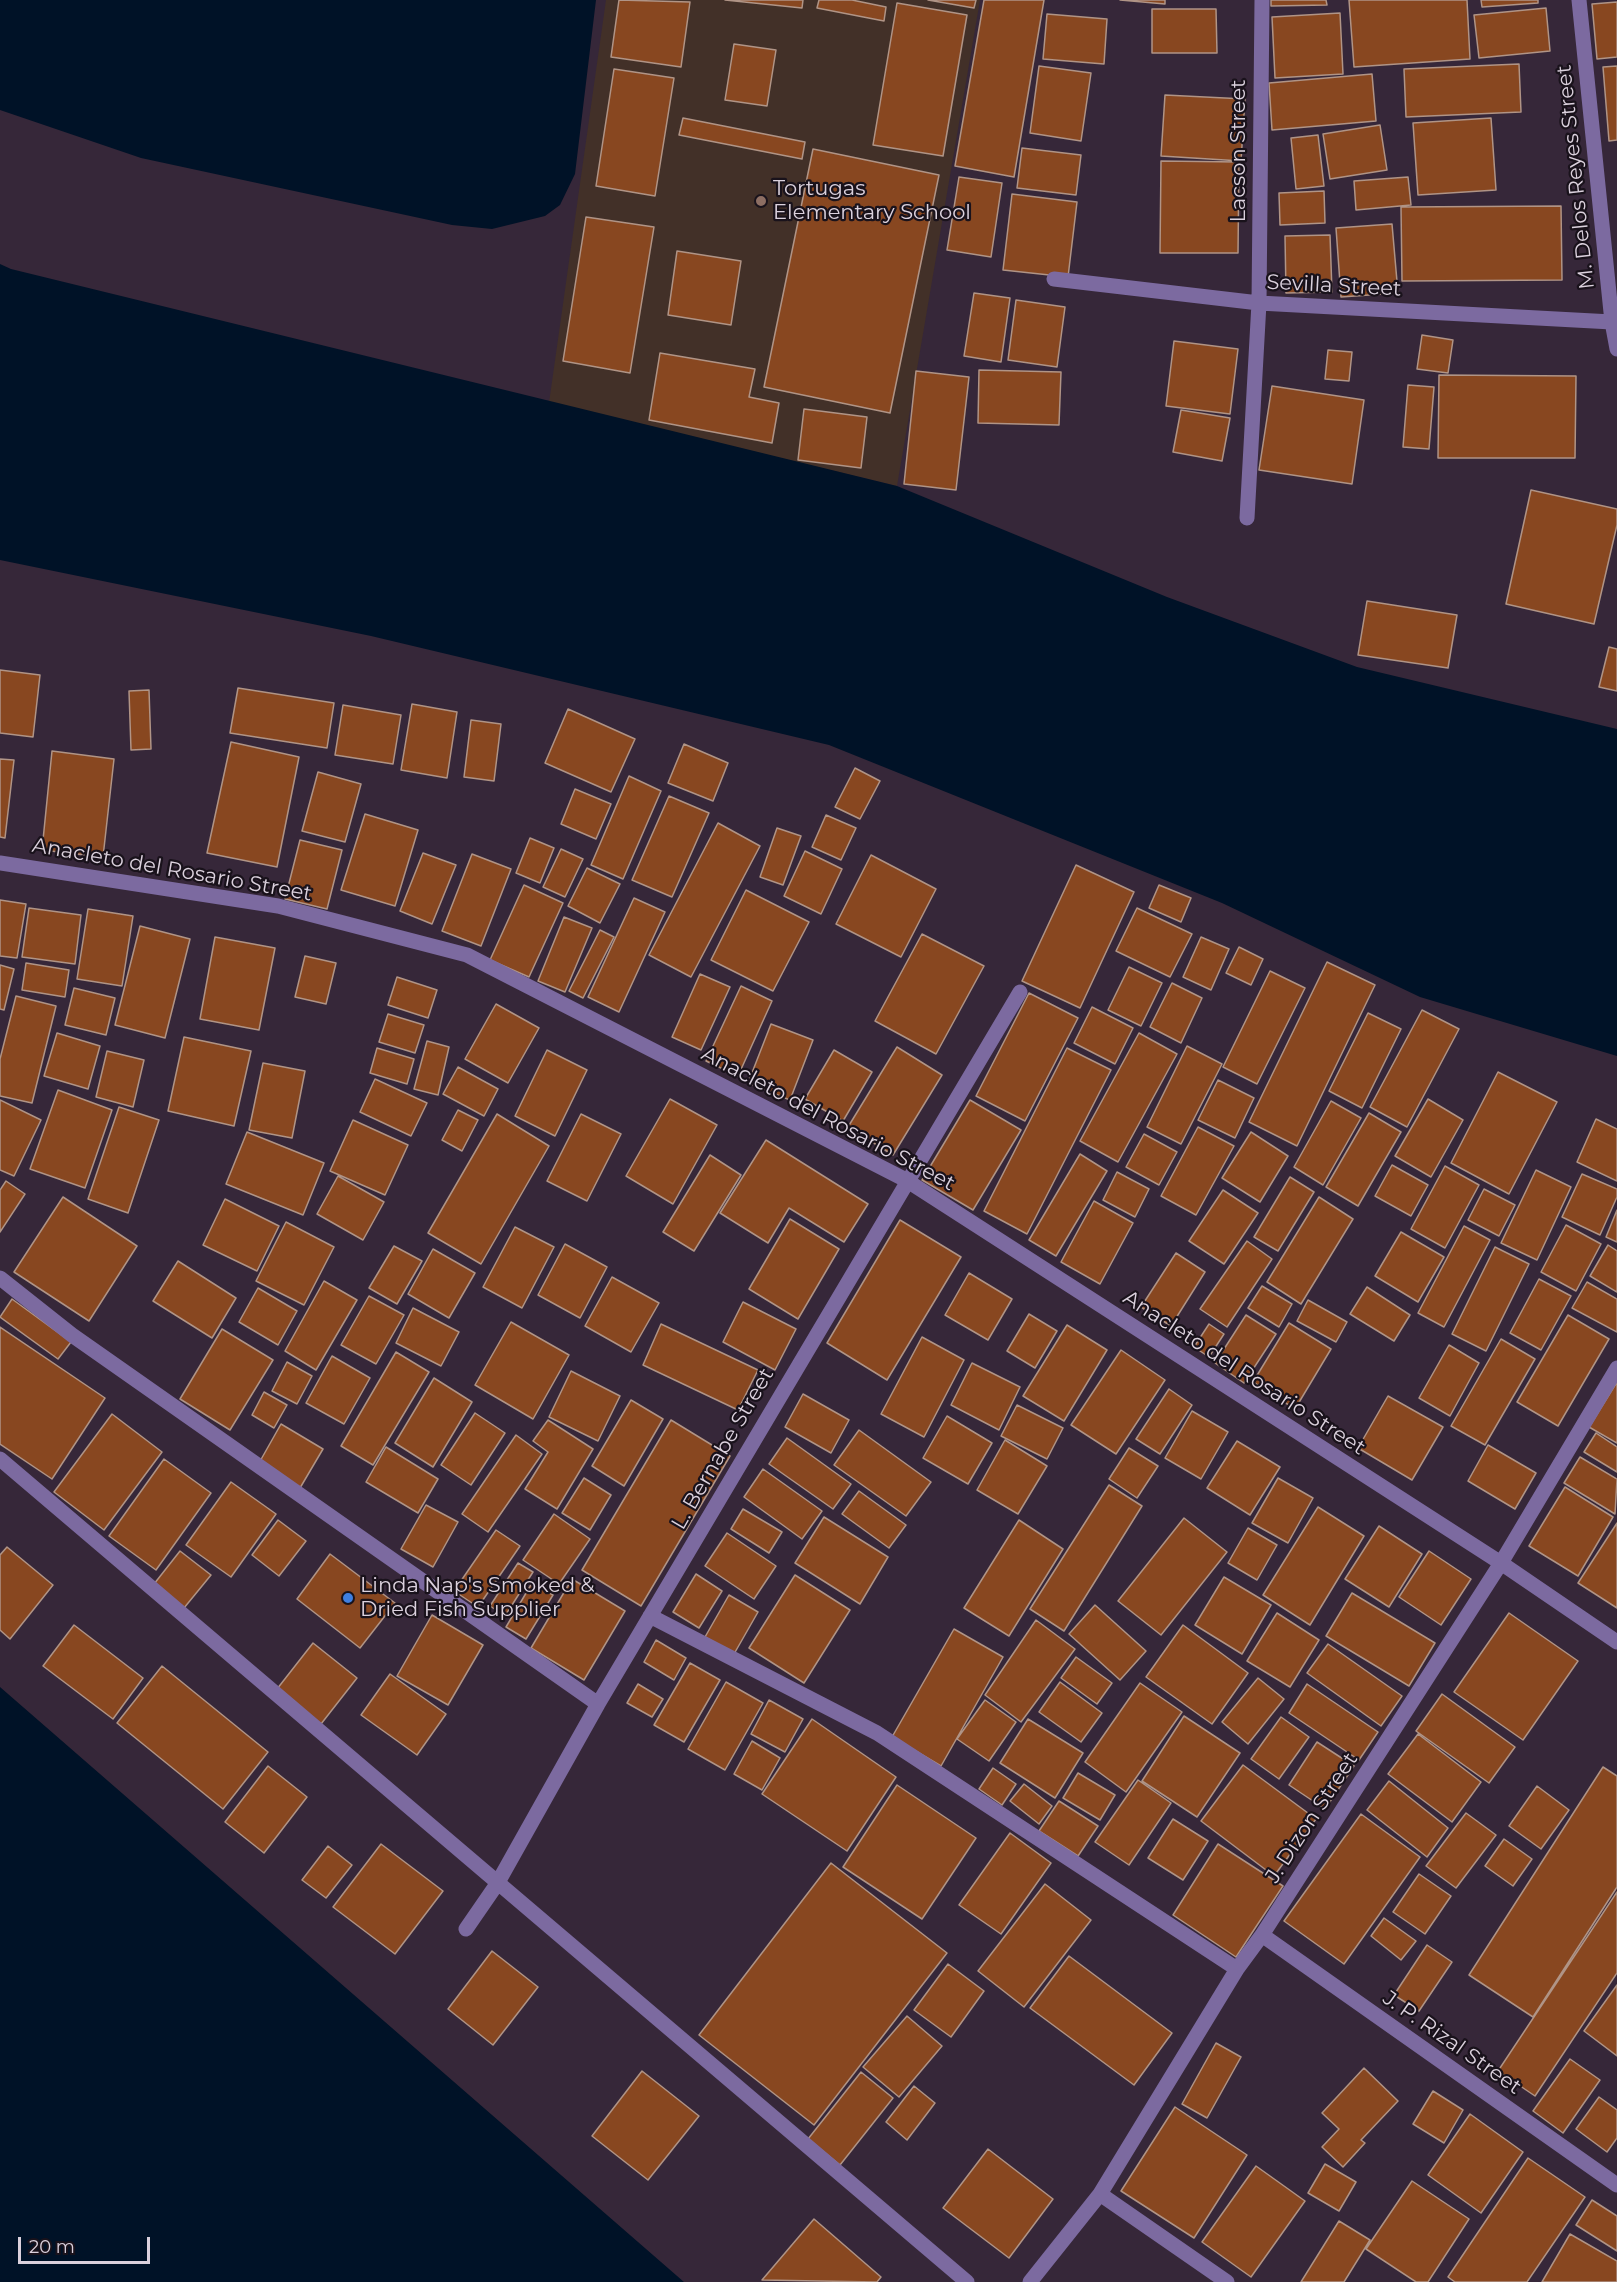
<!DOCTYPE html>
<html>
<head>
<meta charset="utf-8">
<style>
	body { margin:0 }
	#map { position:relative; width:1617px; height:2282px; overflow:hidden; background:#362739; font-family:Montserrat,sans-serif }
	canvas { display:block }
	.scale { position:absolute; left:18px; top:2237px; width:132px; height:27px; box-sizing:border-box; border:3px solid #dbd1dd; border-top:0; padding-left:8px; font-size:18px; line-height:21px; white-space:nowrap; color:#dbd1dd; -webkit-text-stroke:4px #19121b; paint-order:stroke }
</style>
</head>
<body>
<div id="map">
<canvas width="1617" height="2282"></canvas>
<div class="scale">20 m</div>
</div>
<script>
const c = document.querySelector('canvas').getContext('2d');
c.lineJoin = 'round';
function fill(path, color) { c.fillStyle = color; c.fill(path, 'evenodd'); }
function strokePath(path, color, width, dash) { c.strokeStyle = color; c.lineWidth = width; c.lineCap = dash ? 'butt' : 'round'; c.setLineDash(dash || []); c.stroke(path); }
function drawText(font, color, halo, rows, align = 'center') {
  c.font = font + ' Montserrat,sans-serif'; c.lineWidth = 4.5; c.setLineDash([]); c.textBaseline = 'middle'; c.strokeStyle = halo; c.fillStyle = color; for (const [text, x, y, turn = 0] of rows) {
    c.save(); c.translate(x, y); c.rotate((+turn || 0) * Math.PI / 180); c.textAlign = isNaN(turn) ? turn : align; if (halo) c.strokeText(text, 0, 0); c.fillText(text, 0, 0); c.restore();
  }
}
fill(new Path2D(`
	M606,0H980L897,486L549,403Z`), '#423028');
fill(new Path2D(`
	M0,0H596L575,174L560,205L545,216L492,229L452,225L141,158L0,110Z
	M0,264L11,269L897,486L1167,597L1357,667L1617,729V1056L1420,997L1222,903L829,745L371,636L0,560Z
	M0,1687L684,2282H0Z`), '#001227');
const building = new Path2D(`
	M619,0L690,2L681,67L611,57Z
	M725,0H803L802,8Z
	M819,0H852L886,7L884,21L817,8Z
	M928,0H976L974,8Z
	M984,0H1044L1014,177L955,166Z
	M1120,0H1165V4Z
	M1271,0H1326L1327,5L1271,6Z
	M1349,0H1467L1470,59L1354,67Z
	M1481,0H1538V3L1482,7Z
	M1617,2V57L1597,59L1592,4Z
	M897,3L967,15L943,156L873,145Z
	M1546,8L1550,51L1479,58L1474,15Z
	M1152,9H1216L1217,53H1152Z
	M1340,13L1343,74L1275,78L1272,17Z
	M1047,14L1107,19L1104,64L1043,59Z
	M734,44L776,50L767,106L725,100Z
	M1519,64L1521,112L1406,117L1404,69Z
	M1039,66L1091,73L1081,141L1030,133Z
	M1617,66V140L1609,141L1603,67Z
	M614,69L674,78L655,196L596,186Z
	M1372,74L1376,121L1272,130L1269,83Z
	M1165,95L1245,99L1241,161L1161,156Z
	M683,118L805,142L802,159L679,135Z
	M1491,118L1496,190L1418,195L1413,123Z
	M1380,125L1387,170L1330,179L1323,134Z
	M1318,135L1324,186L1296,189L1291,138Z
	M1022,148L1081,155L1076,195L1017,188Z
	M813,149L939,175L890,413L764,387Z
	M1161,161L1239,162L1238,253H1160Z
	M959,177L1002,183L991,257L947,250Z
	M1408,177L1411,205L1356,210L1354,181Z
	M1324,191L1325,223L1280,225L1279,193Z
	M1012,194L1077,202L1068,277L1003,270Z
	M1561,206L1562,280L1402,281L1401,207Z
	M586,217L654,227L630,373L563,361Z
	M1392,224L1398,293L1341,297L1336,228Z
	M1330,235L1332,292L1286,293L1285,236Z
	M677,251L741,261L731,325L668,315Z
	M974,293L1010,298L1001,362L964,356Z
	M1016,300L1065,307L1057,367L1008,360Z
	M1422,335L1453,340L1448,373L1417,369Z
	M1174,341L1238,349L1230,414L1166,406Z
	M1328,350L1352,352L1349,381L1325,379Z
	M660,353L755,369L749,397L779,403L772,443L649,420Z
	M979,370L1061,372L1059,425L978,423Z
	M916,371L969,377L956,490L904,484Z
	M1439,375L1576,376L1575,458H1438Z
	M1408,385L1434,387L1429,449L1403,447Z
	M1272,386L1364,400L1352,484L1259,470Z
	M804,409L867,417L861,468L798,460Z
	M1181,410L1230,418L1222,461L1173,452Z
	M1531,490L1617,509V525L1594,624L1506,604Z
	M1367,601L1457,615L1448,668L1358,655Z
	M1609,647L1617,649V691L1599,687Z
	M0,670L40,675L33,737L0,733Z
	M238,688L334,703L327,748L230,733Z
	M149,690L151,749L131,750L129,691Z
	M412,704L457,712L447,778L401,770Z
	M343,705L401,715L393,764L335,755Z
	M568,709L635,739L611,792L545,763Z
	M471,720L501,724L494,781L464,777Z
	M231,742L299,757L277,867L207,853Z
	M684,744L728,763L713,801L668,783Z
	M52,751L114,759L103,857L42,850Z
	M0,759L14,760L5,838L0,837Z
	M855,768L880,781L860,819L835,807Z
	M318,772L361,784L345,842L302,831Z
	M629,776L661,791L623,879L591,865Z
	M575,789L611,804L596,839L561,824Z
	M669,796L709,813L672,897L632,880Z
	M365,814L418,830L395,906L341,890Z
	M826,815L856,828L841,860L812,847Z
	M718,823L760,846L691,977L649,955Z
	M777,828L801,836L783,885L760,877Z
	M530,838L554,848L540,883L516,873Z
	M300,840L342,850L327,909L285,899Z
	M561,849L583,859L565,897L543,887Z
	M805,851L842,869L821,914L784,896Z
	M423,853L456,865L432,924L400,911Z
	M472,854L511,869L481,946L442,931Z
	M871,855L936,889L901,957L836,924Z
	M1076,865L1134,892L1080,1008L1022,981Z
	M587,868L620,884L600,923L568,906Z
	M524,885L563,903L529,977L490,960Z
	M1159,885L1191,898L1181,922L1149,908Z
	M746,890L809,922L773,991L711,960Z
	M634,898L665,912L619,1012L588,997Z
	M0,900L26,904L17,958L0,956Z
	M29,908L81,915L75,964L22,957Z
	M1137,908L1192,934L1170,977L1116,951Z
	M88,909L133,916L122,986L77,979Z
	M564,917L592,928L565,992L538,981Z
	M140,926L190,939L165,1038L115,1025Z
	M600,930L614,937L583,998L569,991Z
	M922,934L984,966L936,1054L875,1021Z
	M215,937L275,948L259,1030L200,1019Z
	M1201,937L1229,949L1211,990L1183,977Z
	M1239,947L1263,959L1251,985L1226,973Z
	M305,956L336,963L326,1004L295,997Z
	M1327,962L1375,985L1297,1146L1249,1122Z
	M26,963L69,970L65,997L22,990Z
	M0,965L14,969L4,1010L0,1009Z
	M1129,967L1162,983L1141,1026L1108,1010Z
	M1270,971L1305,988L1257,1084L1223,1067Z
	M700,974L730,987L701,1050L672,1037Z
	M397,977L437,990L428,1018L388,1005Z
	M1172,983L1202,998L1181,1043L1150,1027Z
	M741,986L772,1001L738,1076L706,1061Z
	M74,988L115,998L106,1035L65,1025Z
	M1029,993L1078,1018L1025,1121L976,1096Z
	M16,996L56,1006L32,1103L0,1096V1059Z
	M496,1004L539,1028L508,1083L465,1059Z
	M1092,1007L1133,1028L1115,1064L1074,1043Z
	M1422,1010L1459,1029L1407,1127L1370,1107Z
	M1368,1013L1401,1029L1362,1108L1329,1091Z
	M388,1014L424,1025L415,1053L379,1042Z
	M771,1024L813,1040L790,1100L748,1083Z
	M57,1033L100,1046L88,1089L44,1076Z
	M1139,1033L1177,1054L1118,1162L1080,1141Z
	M184,1037L251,1051L234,1126L168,1111Z
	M427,1041L449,1047L438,1095L414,1089Z
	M1187,1046L1222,1064L1181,1144L1147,1127Z
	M897,1047L942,1075L893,1155L848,1127Z
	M377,1048L414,1059L407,1084L370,1073Z
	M1067,1048L1111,1070L1027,1234L984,1211Z
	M547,1050L587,1070L555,1136L515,1116Z
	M834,1050L872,1072L843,1121L805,1099Z
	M107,1051L144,1060L133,1107L96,1097Z
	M263,1063L305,1071L292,1138L249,1130Z
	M458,1067L498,1089L484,1116L443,1094Z
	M1498,1072L1557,1102L1509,1194L1451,1163Z
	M375,1079L427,1103L411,1136L360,1112Z
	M1218,1080L1254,1098L1235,1138L1198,1120Z
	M58,1090L112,1110L85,1188L30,1169Z
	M670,1099L717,1125L673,1204L626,1176Z
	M1428,1099L1463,1120L1431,1177L1395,1156Z
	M0,1100L41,1120L14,1176L0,1170Z
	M970,1100L1021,1130L973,1210L922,1180Z
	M1331,1101L1361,1118L1323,1185L1294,1167Z
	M119,1107L159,1120L128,1213L88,1199Z
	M458,1110L478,1120L462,1151L442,1140Z
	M1369,1113L1401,1132L1358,1206L1326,1187Z
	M497,1114L549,1146L481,1264L428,1233Z
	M581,1114L621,1134L587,1201L547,1181Z
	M1596,1119L1617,1129V1181L1577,1162Z
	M353,1120L408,1145L385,1195L330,1171Z
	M1198,1127L1234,1146L1196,1215L1161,1196Z
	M247,1132L324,1163L303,1215L226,1184Z
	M1251,1132L1288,1156L1260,1202L1222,1178Z
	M1144,1134L1177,1152L1159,1185L1126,1167Z
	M766,1140L868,1204L844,1242L789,1208L768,1243L720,1213Z
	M1080,1154L1107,1171L1056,1256L1029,1240Z
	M710,1155L741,1175L694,1251L663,1232Z
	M1392,1165L1428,1185L1411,1216L1375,1196Z
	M1445,1166L1479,1185L1445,1248L1411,1229Z
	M1536,1170L1571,1187L1537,1260L1501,1243Z
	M1117,1172L1149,1189L1135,1217L1103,1200Z
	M1582,1174L1617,1189V1197L1600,1235L1562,1217Z
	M338,1176L384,1202L363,1240L317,1214Z
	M1290,1177L1314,1192L1278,1251L1254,1237Z
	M6,1181L25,1194L0,1232V1190Z
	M1484,1189L1515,1205L1499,1236L1468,1220Z
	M1223,1190L1258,1213L1224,1264L1189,1241Z
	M63,1197L137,1246L89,1321L14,1272Z
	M1319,1197L1353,1219L1301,1304L1267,1282Z
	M225,1199L279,1226L257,1271L203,1245Z
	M1094,1201L1133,1223L1100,1284L1061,1262Z
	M1617,1210V1242L1606,1237Z
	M790,1219L839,1249L798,1319L749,1289Z
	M900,1220L961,1257L887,1380L827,1343Z
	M286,1222L334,1247L304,1305L256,1281Z
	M1566,1225L1601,1244L1576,1291L1541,1272Z
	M1464,1226L1490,1240L1444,1327L1418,1313Z
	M515,1227L554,1247L522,1308L483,1287Z
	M1401,1232L1444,1257L1418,1302L1375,1276Z
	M1247,1241L1272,1259L1227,1327L1200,1309Z
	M565,1244L607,1267L580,1318L538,1295Z
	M1608,1245L1617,1251V1292L1590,1276Z
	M394,1246L422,1261L397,1304L369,1288Z
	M1495,1247L1529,1264L1486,1351L1452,1334Z
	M433,1249L475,1273L449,1318L408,1294Z
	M1176,1253L1205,1272L1171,1326L1141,1307Z
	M178,1261L236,1298L212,1338L153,1301Z
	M969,1273L1012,1299L988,1340L945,1315Z
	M612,1277L659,1303L631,1352L585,1326Z
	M1539,1279L1571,1296L1541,1350L1510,1333Z
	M324,1281L357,1300L316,1370L285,1351Z
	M1587,1282L1617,1299V1332L1572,1308Z
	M1262,1286L1292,1304L1279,1327L1248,1308Z
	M1367,1287L1410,1315L1394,1341L1350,1314Z
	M258,1288L297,1311L278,1345L239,1322Z
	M369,1296L404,1315L376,1364L341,1345Z
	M12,1299L71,1342L58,1359L0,1317Z
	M1308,1300L1347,1322L1336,1342L1297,1321Z
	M743,1302L796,1329L775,1370L723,1342Z
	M413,1308L459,1332L441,1366L396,1343Z
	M1029,1314L1057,1331L1035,1368L1007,1351Z
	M1246,1315L1276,1334L1244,1383L1215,1363Z
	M1568,1315L1609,1339L1558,1426L1517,1402Z
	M511,1322L569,1355L533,1419L475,1385Z
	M1289,1323L1331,1349L1295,1409L1253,1382Z
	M661,1324L758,1370L738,1410L643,1365Z
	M1209,1324L1224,1334L1209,1357L1194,1347Z
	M1067,1325L1107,1350L1064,1421L1023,1396Z
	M0,1327L105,1398L52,1479L0,1444Z
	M222,1329L273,1360L230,1430L180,1399Z
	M922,1337L964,1360L924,1437L881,1414Z
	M1501,1339L1535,1359L1485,1445L1451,1426Z
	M1449,1345L1479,1363L1450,1416L1419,1398Z
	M1121,1350L1165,1380L1116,1454L1071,1425Z
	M396,1352L429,1372L373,1465L341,1446Z
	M332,1356L370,1378L344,1424L306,1403Z
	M287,1362L312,1376L297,1404L272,1391Z
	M972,1363L1020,1387L999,1430L951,1405Z
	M571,1371L620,1396L598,1441L549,1417Z
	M434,1378L472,1402L433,1467L395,1443Z
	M1617,1382V1443L1589,1427Z
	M1169,1389L1192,1405L1160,1454L1136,1439Z
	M264,1392L287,1405L274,1428L252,1415Z
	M803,1394L849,1420L831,1453L785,1427Z
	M1388,1396L1443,1427L1412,1480L1358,1448Z
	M631,1400L663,1419L624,1486L592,1466Z
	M1017,1405L1063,1428L1047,1459L1001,1436Z
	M1192,1411L1228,1432L1201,1479L1165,1458Z
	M475,1413L505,1433L471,1485L441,1465Z
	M112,1414L162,1452L104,1530L54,1492Z
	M947,1416L992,1443L968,1484L923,1458Z
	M548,1420L593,1449L557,1509L525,1489L548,1452L533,1441Z
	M671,1420L730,1456L641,1606L582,1570Z
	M281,1424L323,1449L300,1488L259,1463Z
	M859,1430L931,1482L906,1516L834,1465Z
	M1596,1433L1617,1447V1472L1584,1452Z
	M516,1435L542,1454L488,1532L462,1514Z
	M787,1438L851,1484L833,1509L769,1464Z
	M1005,1440L1047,1466L1018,1514L977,1490Z
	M1237,1441L1280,1467L1250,1515L1207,1488Z
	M1488,1445L1536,1473L1515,1509L1468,1481Z
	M386,1447L438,1479L418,1513L366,1482Z
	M1129,1448L1158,1466L1137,1498L1109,1479Z
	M1580,1457L1617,1479L1615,1514L1564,1483Z
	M164,1459L211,1493L156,1570L109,1536Z
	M763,1469L822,1511L802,1539L744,1497Z
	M584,1478L611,1495L590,1530L562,1513Z
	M1278,1478L1313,1498L1288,1543L1252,1523Z
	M231,1482L276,1514L231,1577L186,1545Z
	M1109,1485L1142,1506L1064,1631L1030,1609Z
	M1565,1487L1613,1517L1578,1576L1529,1546Z
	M859,1491L906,1525L889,1548L842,1514Z
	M426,1505L458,1522L433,1567L401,1549Z
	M1318,1507L1364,1536L1310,1625L1263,1595Z
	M743,1509L782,1532L769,1553L731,1529Z
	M554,1514L590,1539L559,1584L523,1560Z
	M824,1517L888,1557L860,1604L795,1563Z
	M1184,1518L1227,1552L1161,1635L1118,1601Z
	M278,1520L306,1541L279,1576L252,1555Z
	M1019,1520L1063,1549L1009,1636L964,1608Z
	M1617,1523V1608L1578,1583Z
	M1379,1526L1422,1554L1389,1607L1345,1579Z
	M1248,1528L1277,1545L1257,1580L1228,1563Z
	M496,1530L520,1546L478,1607L454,1591Z
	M727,1533L776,1566L754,1599L705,1566Z
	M7,1547L53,1585L10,1639L0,1630V1555Z
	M180,1551L211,1575L184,1608L154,1584Z
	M1429,1551L1471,1579L1441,1625L1399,1597Z
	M330,1554L395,1603L360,1648L297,1599Z
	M518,1563L533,1572L505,1616L490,1606Z
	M696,1574L722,1591L699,1628L673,1612Z
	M795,1575L850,1610L804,1683L749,1648Z
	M1224,1577L1271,1605L1242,1654L1195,1625Z
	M572,1579L625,1611L584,1680L531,1648Z
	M532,1583L553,1595L526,1639L506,1627Z
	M1352,1593L1435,1643L1409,1686L1326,1636Z
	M729,1595L758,1612L734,1654L705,1637Z
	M1095,1605L1146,1651L1120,1680L1069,1634Z
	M1277,1613L1319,1640L1290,1687L1247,1661Z
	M1509,1613L1578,1661L1523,1740L1454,1692Z
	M432,1615L483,1645L448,1705L397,1676Z
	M1036,1620L1075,1649L1021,1722L985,1695Z
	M74,1625L143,1678L113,1719L43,1666Z
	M1183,1625L1248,1673L1212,1724L1146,1677Z
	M954,1629L1003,1657L941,1766L892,1737Z
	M656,1640L686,1658L674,1680L644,1662Z
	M313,1643L357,1678L321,1724L277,1689Z
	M1328,1644L1402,1696L1381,1726L1307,1673Z
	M1076,1657L1112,1683L1097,1704L1061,1678Z
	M690,1663L720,1680L684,1742L654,1725Z
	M162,1666L268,1752L223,1809L117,1723Z
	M390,1674L446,1714L417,1755L361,1715Z
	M1258,1678L1284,1699L1248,1744L1222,1722Z
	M726,1682L763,1703L725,1770L688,1749Z
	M1060,1682L1102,1713L1081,1742L1039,1712Z
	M1140,1683L1182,1712L1126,1792L1085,1762Z
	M638,1684L663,1699L652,1717L627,1703Z
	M1307,1684L1378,1732L1359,1760L1289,1713Z
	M1442,1694L1515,1747L1489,1783L1416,1731Z
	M769,1700L803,1719L785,1752L751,1734Z
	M985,1700L1016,1722L989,1761L957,1739Z
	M1184,1716L1240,1753L1197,1817L1142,1781Z
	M1281,1717L1309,1737L1279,1779L1251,1759Z
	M812,1719L896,1777L847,1851L762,1794Z
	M1028,1719L1083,1753L1055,1798L1000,1763Z
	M1418,1734L1481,1782L1452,1822L1388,1774Z
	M752,1741L780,1758L762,1790L734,1774Z
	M1317,1742L1354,1766L1325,1809L1289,1785Z
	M1243,1765L1316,1819L1274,1876L1201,1821Z
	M268,1766L307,1797L264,1853L225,1822Z
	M1603,1767L1617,1776V1887L1533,2017L1469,1975Z
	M993,1768L1016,1784L1002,1805L979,1789Z
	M1078,1773L1115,1795L1100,1820L1063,1798Z
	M1138,1780L1171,1803L1129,1865L1095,1842Z
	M1389,1781L1448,1828L1427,1857L1367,1810Z
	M1024,1784L1052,1806L1039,1824L1010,1801Z
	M897,1785L976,1838L922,1919L843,1867Z
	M1537,1786L1569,1810L1541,1849L1509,1826Z
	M1059,1801L1098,1826L1078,1856L1039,1831Z
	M1466,1813L1496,1835L1456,1888L1426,1866Z
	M1361,1814L1420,1857L1344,1964L1284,1921Z
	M1173,1819L1208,1841L1183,1880L1148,1858Z
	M1010,1833L1051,1863L1001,1934L959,1905Z
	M1504,1839L1532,1859L1513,1886L1485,1866Z
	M381,1844L443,1891L395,1954L333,1907Z
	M1218,1844L1283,1886L1236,1957L1173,1915Z
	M328,1846L352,1865L326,1898L302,1880Z
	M831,1863L947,1953L814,2125L699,2035Z
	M1419,1874L1451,1896L1425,1934L1393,1912Z
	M1045,1884L1091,1920L1024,2007L978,1971Z
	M1617,1892V1973L1535,2096L1498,2071Z
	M1384,1918L1416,1941L1401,1960L1371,1936Z
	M1427,1945L1452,1962L1419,2011L1394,1995Z
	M492,1951L538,1987L493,2045L448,2009Z
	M1069,1956L1172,2033L1134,2085L1030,2008Z
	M948,1964L984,1991L951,2037L914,2010Z
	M1617,1985V2056L1584,2031Z
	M907,2016L942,2046L899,2097L863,2067Z
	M1216,2043L1241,2057L1207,2118L1182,2104Z
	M1570,2059L1600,2080L1563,2133L1533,2111Z
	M1364,2068L1398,2101L1361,2140L1365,2143L1343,2167L1322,2147L1339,2129L1322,2113Z
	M642,2071L699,2116L648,2180L592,2136Z
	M861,2072L893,2098L840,2165L808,2139Z
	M914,2086L935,2103L907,2140L886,2122Z
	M1433,2091L1463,2110L1444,2143L1413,2124Z
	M1599,2097L1617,2110V2138L1607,2152L1576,2129Z
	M1175,2107L1247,2155L1194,2238L1121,2191Z
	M1470,2114L1523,2152L1481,2213L1428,2175Z
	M988,2149L1053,2199L1009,2258L943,2208Z
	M1528,2158L1585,2197L1527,2282H1455L1448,2277Z
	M1325,2164L1356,2182L1339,2211L1308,2193Z
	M1256,2166L1305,2201L1251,2277L1202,2242Z
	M1412,2181L1469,2219L1428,2282H1416L1366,2249Z
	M1592,2200L1617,2216V2251L1576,2225Z
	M814,2219L881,2277L877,2282L762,2280Z
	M1339,2221L1370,2240L1344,2282H1301Z
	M1570,2234L1617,2261V2282H1542Z`);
fill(building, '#884720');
strokePath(building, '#b09486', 1.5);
strokePath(new Path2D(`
	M1579,0L1612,322L1617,349
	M1054,279L1259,303L1612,322
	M1247,518L1259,303L1262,0
	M0,863L278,906L467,955L906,1180L1501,1563L1617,1642
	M0,1278L72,1335L598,1704
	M0,1459L967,2282
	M650,1616L877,1733L1237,1969
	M466,1929L497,1884L598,1704L1020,992
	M1262,1935L1617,2185
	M1100,2194L1227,2282
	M1030,2282L1100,2194L1237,1969L1262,1935L1501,1563L1617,1368`), '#7c6aa0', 15);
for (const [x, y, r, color] of [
	[761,201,6,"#8d6e63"],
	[348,1598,6,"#3f7fe0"]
]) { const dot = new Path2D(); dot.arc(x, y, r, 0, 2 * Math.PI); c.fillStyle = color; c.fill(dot); strokePath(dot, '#19121b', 2); }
drawText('21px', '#dbd1dd', '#19121b', [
	["Lacson Street",1239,151,-90],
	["M. Delos Reyes Street",1576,177,-96],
	["Sevilla Street",1334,286,3],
	["Anacleto del Rosario Street",172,870,10],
	["Anacleto del Rosario Street",828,1119,28],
	["Anacleto del Rosario Street",1244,1373,33],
	["L. Bernabe Street",723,1449,-60],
	["J. Dizon Street",1312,1818,-57],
	["J. P. Rizal Street",1452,2043,35]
]);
drawText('21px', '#dbd1dd', '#19121b', [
	["Tortugas",773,189],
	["Elementary School",773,213],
	["Linda Nap's Smoked &",360,1586],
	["Dried Fish Supplier",360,1610]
], 'left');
</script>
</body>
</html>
